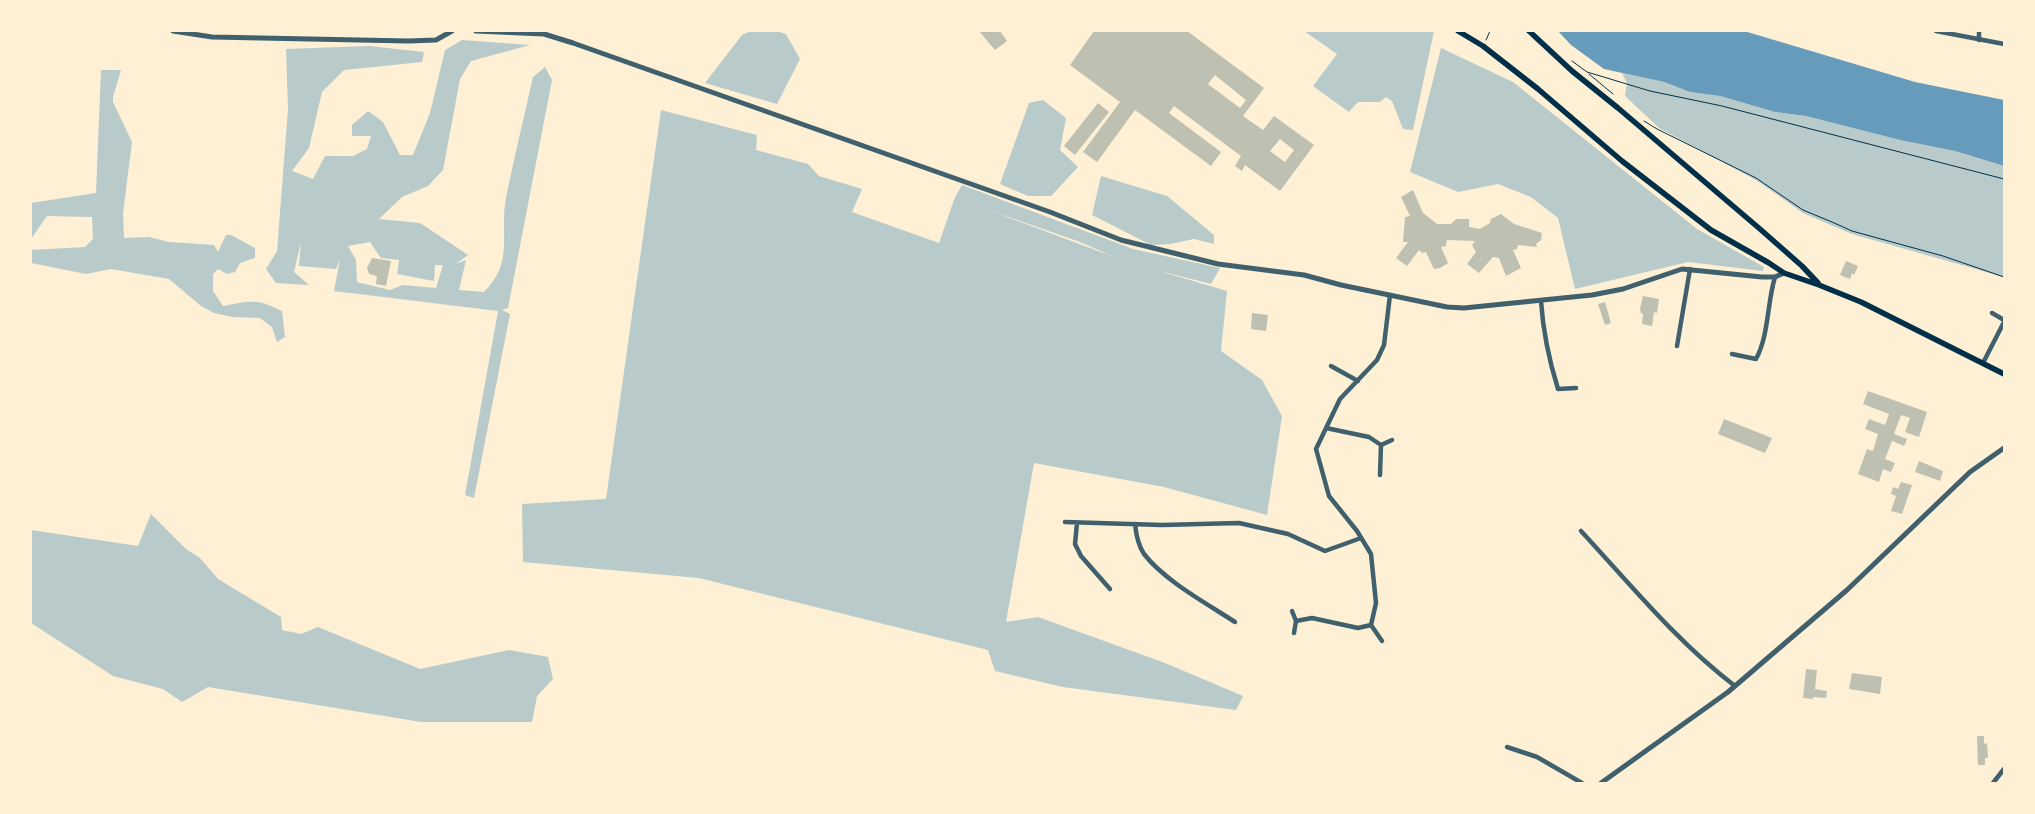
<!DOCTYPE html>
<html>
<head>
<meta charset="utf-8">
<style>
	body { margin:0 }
	#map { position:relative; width:2035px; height:814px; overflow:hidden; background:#fdf0d5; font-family:"Exo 2",sans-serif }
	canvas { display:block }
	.frame { position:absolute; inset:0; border:32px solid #fdf0d5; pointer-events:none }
</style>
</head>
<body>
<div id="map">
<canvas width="2035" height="814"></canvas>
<div class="frame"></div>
</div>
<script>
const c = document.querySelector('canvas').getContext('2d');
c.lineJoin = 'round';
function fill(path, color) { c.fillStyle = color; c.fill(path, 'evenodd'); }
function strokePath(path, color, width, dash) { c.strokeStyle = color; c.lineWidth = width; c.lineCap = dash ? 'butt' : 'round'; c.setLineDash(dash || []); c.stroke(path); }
fill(new Path2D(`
	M751,31H776L786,34L800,59L777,104L705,83L742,35Z
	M1304,31H1434L1413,130L1403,129L1392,101L1386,97L1380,102H1358L1349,112L1313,86L1337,54Z
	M462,40L530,45L471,61L460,79L443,170L428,186L402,197L379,219L420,223L468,255L456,264L466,260L459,290L484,292C515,261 499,235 506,198C514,158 524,117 533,77L545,67L552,80L508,308L502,310L510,314L474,498L465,495L498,311L334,291L340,259L336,269L299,266L301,242L294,272L309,285L276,283L266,269L277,251L288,109L286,49L369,46L424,52L422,62L344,70L322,92L309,148L292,171L313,179L325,156H353L367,149L371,136H352V125L368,111L383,122L400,155H413L430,113L445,50ZM370,242L381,258L399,260L397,274L434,281L435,265H443L436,288L403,285L390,290L357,282L356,260L348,246Z
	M1441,48L1513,82L1697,229L1764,267L1763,271L1688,262L1575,289L1558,218L1531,197L1498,184L1458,192L1410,172Z
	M101,70H121L113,97V102L132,142L123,213L124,238L149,237L169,242L214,245L218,252L226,235H231L255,248V258L240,263L235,272L227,274L218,269L213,274V291L223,306C250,301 256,298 282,311L285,337L277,342L272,327L260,318L233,317L214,313L201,306L169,279L111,269L86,274L31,263V250L85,247L93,239L92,217L47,216L31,239V203L96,193Z
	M1622,73L1664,82L1690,92L1720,96L1775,112L1806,116L1900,140L1955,151L2004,166V277L1852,234L1803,213L1756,180L1659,128L1625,96L1627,83Z
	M1043,100L1066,118L1060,150L1078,167L1051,196H1028L1000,184L1029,103Z
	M661,110L757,135L756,150L808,164L819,176L862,189L852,212L939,243L955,197L962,185L1133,249L1220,268L1211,284L1156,270L1227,291L1221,351L1262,380L1282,416L1267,515L1164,487L1034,463L1006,622L1038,617L1165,663L1243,696L1236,710L1063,687L995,671L988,650L699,578L523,562L522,504L606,499ZM986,209L1080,242L1114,257Z
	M1101,176L1167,196L1214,235V244L1194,239L1170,244L1151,245L1092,215Z
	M151,514L186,549L200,558L218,579L281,617L282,630L301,634L318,627L420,669L509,650L548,657L553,679L537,696L532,722H421L208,687L182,702L163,689L113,676L31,623V530L138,546Z`), '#b9caca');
fill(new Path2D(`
	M1558,31H1744L1915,82L2004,100V166L1955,151L1900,140L1806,116L1775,112L1720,96L1690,92L1664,82L1604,69L1571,45Z`), '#669bbc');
fill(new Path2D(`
	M979,31H1000L1007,41L995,50Z
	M1094,31H1187L1264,88L1243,116L1263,130L1274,116L1314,145L1280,191L1245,165L1242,171L1235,166L1241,156L1174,106L1169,113L1221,152L1211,166L1135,110L1097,162L1083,152L1120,102L1070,65ZM1215,75L1246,100L1240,108L1208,84ZM1280,139L1294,150L1285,162L1270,151Z
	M1098,103L1109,112L1075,155L1064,146Z
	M1413,190L1423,213L1437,224H1451L1456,219H1469V227L1480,229L1490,223L1491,219L1501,214L1514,224L1542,233L1541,240L1536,244L1537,247L1518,245L1517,249L1513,250L1521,268L1506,276L1499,258L1493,257L1479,273L1467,264L1476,252L1472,245L1475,241L1447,240L1446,246L1441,247L1448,263L1440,268L1434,269L1426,252L1422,253L1419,250L1407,266L1396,258L1408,242H1403L1405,217L1410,216L1401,197Z
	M372,258L391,261L386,286L376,284L377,276L369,274L367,268Z
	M1846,261L1858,266L1854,275L1852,273L1850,279L1840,275Z
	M1643,296L1659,299L1657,313L1654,312L1652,326L1642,324L1643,314L1641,313L1640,309Z
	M1605,302L1611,323L1605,325L1598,304Z
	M1252,313L1268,315L1266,331L1251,329Z
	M1868,391L1927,412L1919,437L1905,432L1910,418L1901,415L1894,434L1907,439L1904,446L1892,441L1885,459L1895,463L1891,472L1883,469L1879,482L1858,474L1867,449L1873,451L1878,434L1865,429L1869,419L1885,425L1889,414L1863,404Z
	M1724,419L1772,438L1765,453L1718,434Z
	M1919,461L1943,471L1940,481L1915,472Z
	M1901,482L1912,485L1902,514L1891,511L1896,496L1891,494L1893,487L1898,489Z
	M1806,669L1817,670L1815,689L1827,691L1826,698L1813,697V699L1803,698Z
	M1852,673L1882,677L1880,694L1849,689Z
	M1977,736H1984V744L1987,743L1988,758H1985V765H1978Z`), '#bec0b2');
strokePath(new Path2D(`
	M1486,40L1490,31
	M1572,61L1587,72L1650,91L1722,106L2004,179
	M1589,74L1613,94
	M1644,121L1657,129L1756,178L1803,210L1832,222L1852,231L1943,256L2004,277`), '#003049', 1);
strokePath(new Path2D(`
	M1936,31L2004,44
	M1979,31V40
	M1541,301C1543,331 1549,360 1558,389L1576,388
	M1992,313L2004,320
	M1677,346L1690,269
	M1732,354L1756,359C1769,335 1767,303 1775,277
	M1983,363L2004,322
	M1331,366L1358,381
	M1326,428L1369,437L1381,445L1380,475
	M1381,445L1392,440
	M1065,522L1162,525L1239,523L1288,534L1325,551L1361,538
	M1077,523L1075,544L1081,556L1110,589
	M1135,524C1136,534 1138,545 1144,554C1165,581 1206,603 1235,622
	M1581,531C1630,584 1677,642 1735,686
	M1292,611L1296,621L1294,633
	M1296,621L1312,618L1358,628L1371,625
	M1382,641L1371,625L1376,603L1371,554L1357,531L1329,496L1316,449L1340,399L1377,360L1384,345L1390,295
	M1507,747L1537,757L1582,783
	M1993,783L2004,769`), '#3f606c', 4.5);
strokePath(new Path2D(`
	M173,31L212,37L408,41L436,40L452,31
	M476,31L544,34L573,43L1050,212L1121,240L1218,264L1304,275L1341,285L1447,307L1464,308L1592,295L1623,289L1682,269L1762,277H1775L1784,273
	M1601,783L1728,692L1847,590L1970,472L2004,448`), '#3f606c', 5);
strokePath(new Path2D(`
	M1458,31L1483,46L1538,89L1622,161L1711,230L1769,263L1784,273L1819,285L1861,302L2004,374
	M1529,31L1572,71L1618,108L1760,229L1802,266L1818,283`), '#003049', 5.5);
</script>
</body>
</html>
